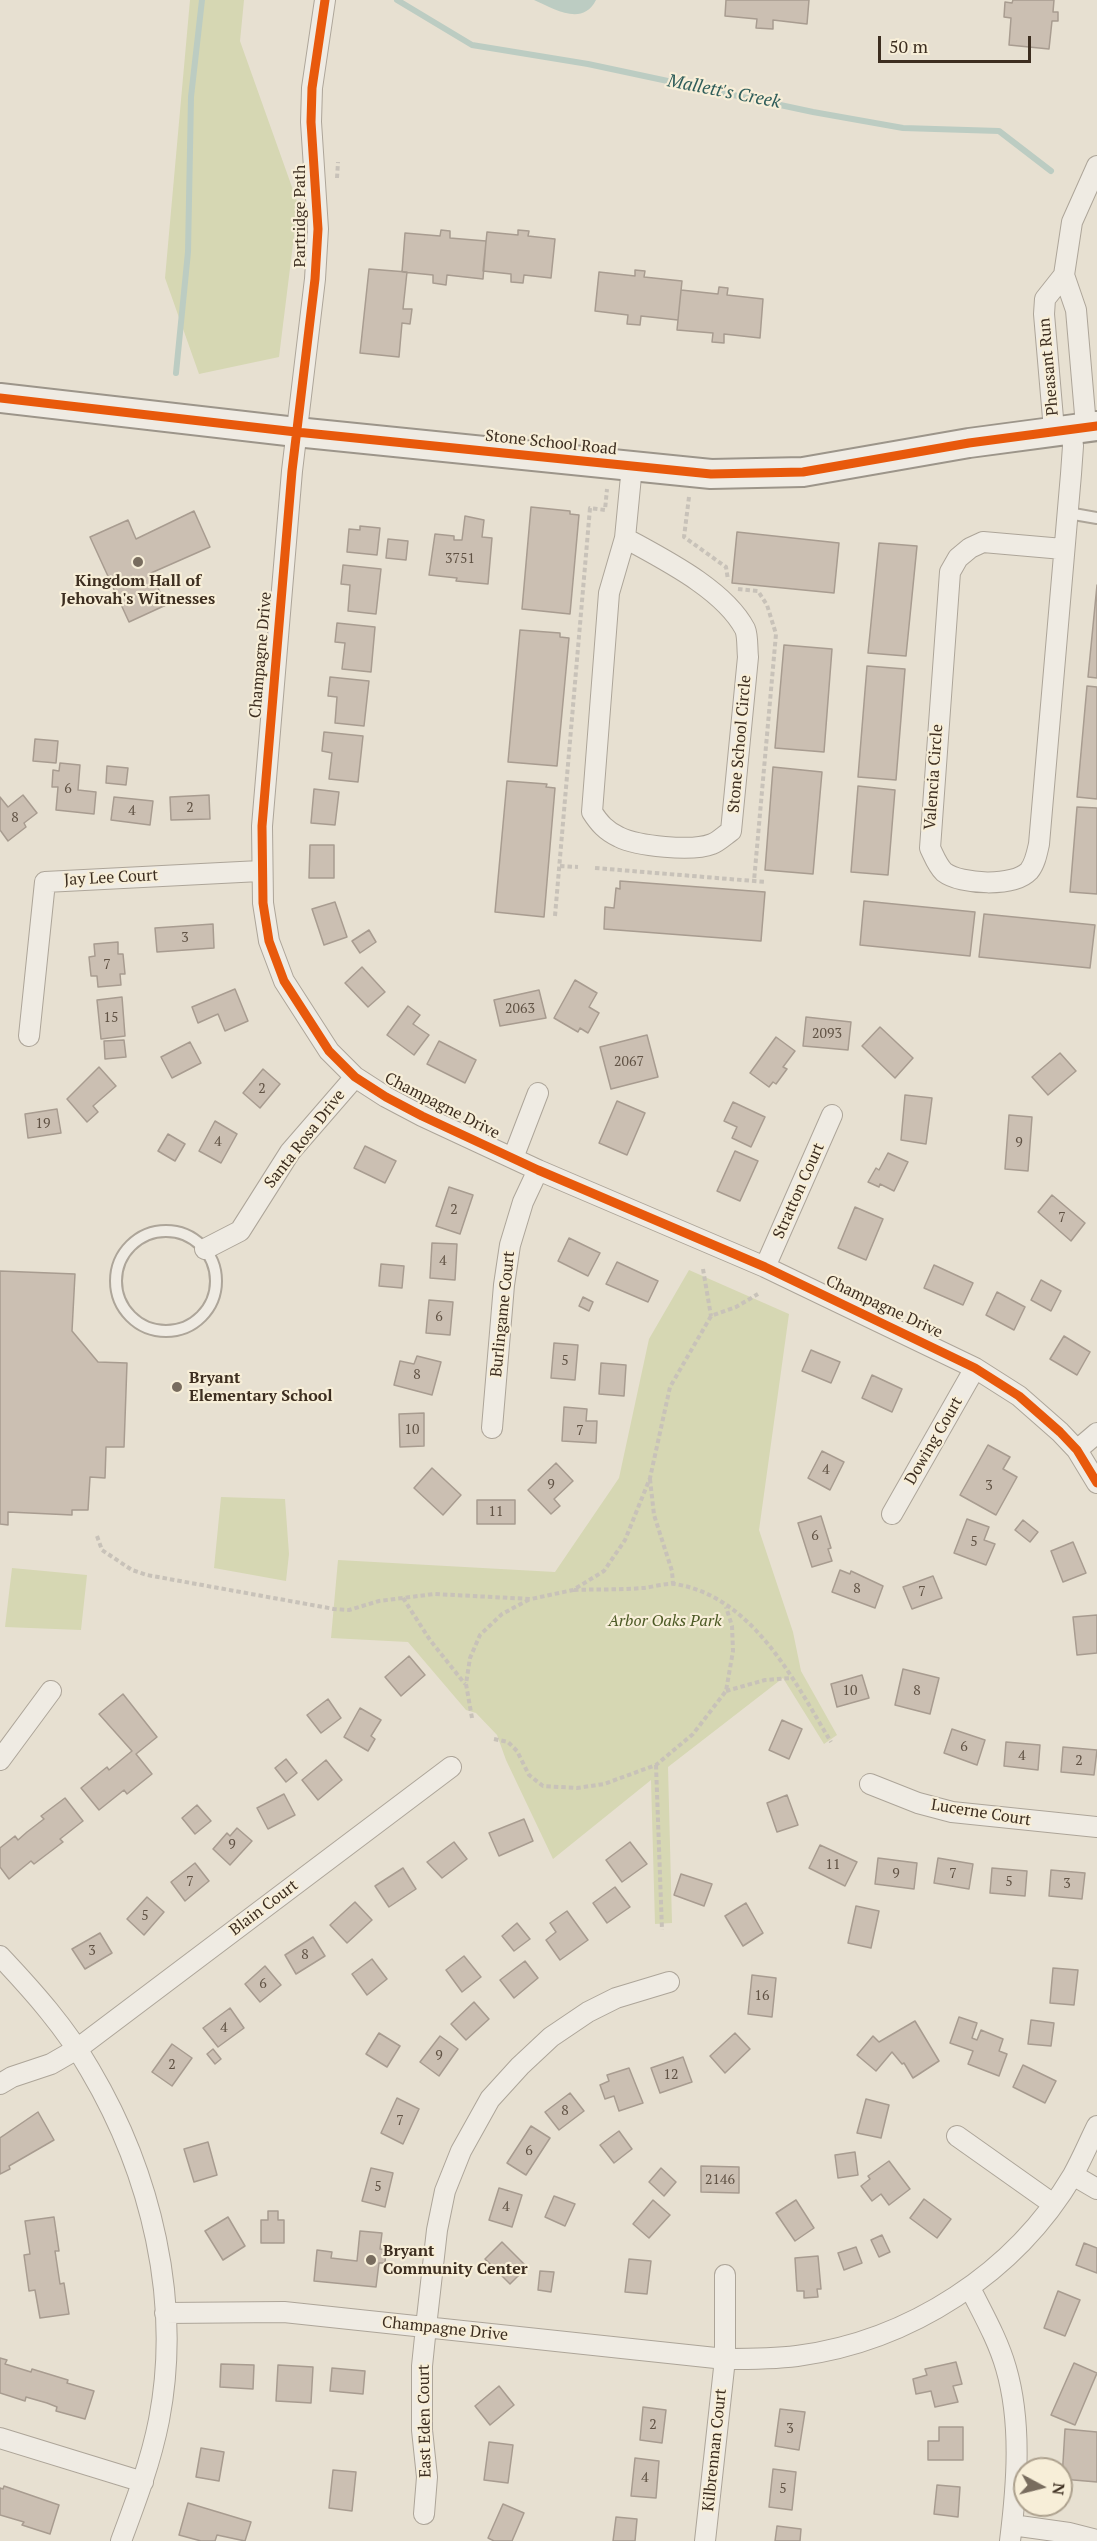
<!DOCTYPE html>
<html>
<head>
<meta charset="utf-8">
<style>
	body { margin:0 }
	#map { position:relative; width:1097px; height:2541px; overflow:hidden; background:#e7e0d1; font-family:"PT Serif",serif }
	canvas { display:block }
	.north { position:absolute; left:1013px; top:2457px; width:60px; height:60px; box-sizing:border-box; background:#f7eed8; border:2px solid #ada18e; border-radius:50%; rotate:97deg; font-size:16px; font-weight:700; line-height:24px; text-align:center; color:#3d2e20 }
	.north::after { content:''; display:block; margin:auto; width:21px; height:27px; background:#786c5e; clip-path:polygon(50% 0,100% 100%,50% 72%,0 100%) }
	.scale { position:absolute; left:878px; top:36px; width:153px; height:27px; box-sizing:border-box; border:3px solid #3d2e20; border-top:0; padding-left:8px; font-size:18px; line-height:21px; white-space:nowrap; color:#3d2e20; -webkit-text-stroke:4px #f7eed8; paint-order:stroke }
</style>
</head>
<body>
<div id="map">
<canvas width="1097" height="2541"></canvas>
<div class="north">N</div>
<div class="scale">50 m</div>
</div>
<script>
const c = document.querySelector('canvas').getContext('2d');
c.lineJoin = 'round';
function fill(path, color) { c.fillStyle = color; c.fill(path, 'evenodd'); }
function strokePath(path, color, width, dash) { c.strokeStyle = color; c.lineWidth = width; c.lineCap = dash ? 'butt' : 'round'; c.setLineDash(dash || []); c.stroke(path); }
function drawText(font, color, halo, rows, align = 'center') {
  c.font = font + ' "PT Serif",serif'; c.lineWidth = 4.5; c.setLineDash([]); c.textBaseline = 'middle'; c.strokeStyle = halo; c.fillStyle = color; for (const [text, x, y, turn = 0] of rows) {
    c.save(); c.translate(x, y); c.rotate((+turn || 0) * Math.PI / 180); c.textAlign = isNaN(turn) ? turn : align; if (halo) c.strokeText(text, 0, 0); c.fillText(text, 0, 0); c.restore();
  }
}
fill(new Path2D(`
	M190,0H244L240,41L298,204L279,357L199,374L165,278Z
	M689,1270L789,1314L759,1530L793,1632L801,1671L837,1735L824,1744L783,1678L668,1767L672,1923L655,1924L651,1780L553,1859L506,1760L497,1735L476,1713L466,1710L408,1642L331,1638L338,1560L555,1572L619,1478L649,1339Z
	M221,1497L285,1499L289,1554L286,1581L214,1568Z
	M12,1568L87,1575L81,1630L5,1627Z`), '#d6d7b3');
fill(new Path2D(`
	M534,0H596C582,27 555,9 534,0Z`), '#bcccc2');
strokePath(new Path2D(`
	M397,0L472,45L588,64L813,112L903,128L999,131L1051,171
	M176,373L188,252L191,97L202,0`), '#bcccc2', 6);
const building = new Path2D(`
	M726,0H809L807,24L773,20V29L756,28L757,19L725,16Z
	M1013,0H1054L1053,12H1058V21H1052L1049,49L1009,45L1011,18L1004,17L1005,2L1012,3Z
	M441,230L450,231V238L486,241L483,279L447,275L446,285L433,283V275L402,272L405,233L440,236Z
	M518,230L529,231L528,236L555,239L551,278L524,275L523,283L511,282V274L483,271L487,232L518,235Z
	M369,269L407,272L403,309H412L410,324L402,323L399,357L360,353Z
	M635,270L645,271L644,277L682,281L678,320L641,316L640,325L627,324L628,315L595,311L599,272L635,276Z
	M719,287L728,288L727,295L763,299L760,338L724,334V343L712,342L713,333L677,330L681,290L718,294Z
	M531,507L570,511V514L579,515L570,614L522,609Z
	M194,511L210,547L151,573L166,605L129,622L90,537L128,520L136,539Z
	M465,516L484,520L482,537L492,538L488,584L456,581L457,578L429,575L435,534L454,536V540H462Z
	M360,526L380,528L377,555L347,552L349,529L360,530Z
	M737,532L839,543L834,593L732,583Z
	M388,539L408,541L406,560L386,558Z
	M879,543L917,546L906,656L868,653Z
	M343,565L381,569L376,614L348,611L350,585L341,584Z
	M1097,585V678L1088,677Z
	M337,623L375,627L371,672L342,669L345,643L335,642Z
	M520,630L560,633V637L569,638L557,766L508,762Z
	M784,645L832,649L824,752L775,748Z
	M867,666L905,669L896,780L858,777Z
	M330,677L369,681L364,726L335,723L337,697L328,696Z
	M1087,686L1097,687V799L1077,797Z
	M324,732L363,736L358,782L329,779L332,753L322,751Z
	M35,739L58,741L56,763L33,761Z
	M60,763L80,765L78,790L96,792L94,814L56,810L58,787H52L53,770L59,771Z
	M107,766L128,768L126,785L106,783Z
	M773,767L822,772L813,874L765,870Z
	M507,781L547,784L546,787L555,788L544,917L495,912Z
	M858,786L895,790L888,875L851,872Z
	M314,789L339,792L335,825L311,823Z
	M23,795L37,813L24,823L26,827L8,841L0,830V797L8,807Z
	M209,795L210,819L171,820L170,797Z
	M114,797L153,801L150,825L111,820Z
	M1077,807L1097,808V894L1070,892Z
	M310,845H334V878H309Z
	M620,881L765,892L761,941L604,929L605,907L614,908L616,888L620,889Z
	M864,901L975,912L970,956L860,945Z
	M335,902L347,937L324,945L312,909Z
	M984,914L1095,925L1090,968L979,957Z
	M213,924L214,948L157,952L155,928Z
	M369,930L376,942L360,953L352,941Z
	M118,942V954H123L125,974H120L121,985L98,987L97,976H91L89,957L95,956L94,944Z
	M362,967L385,992L368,1007L345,983Z
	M575,980L597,993L589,1007L599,1013L588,1033L580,1028L578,1032L554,1018Z
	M235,989L248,1021L225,1031L218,1014L198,1023L192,1007Z
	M539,990L546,1018L500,1026L494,1000Z
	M122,997L125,1036L101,1039L97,1000Z
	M408,1006L420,1015L413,1024L429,1035L414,1055L387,1035Z
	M806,1017L851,1022L848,1050L803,1046Z
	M880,1027L913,1058L895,1078L862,1046Z
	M647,1035L658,1077L611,1089L600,1047Z
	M776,1037L795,1051L783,1067L787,1069L776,1084L773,1082L769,1087L750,1073Z
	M124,1040L126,1057L105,1059L104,1041Z
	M439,1041L476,1060L465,1083L427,1064Z
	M190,1042L201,1063L172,1078L161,1057Z
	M1060,1053L1076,1071L1048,1095L1032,1077Z
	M99,1067L116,1086L93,1106L98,1112L87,1122L67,1099Z
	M263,1069L280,1084L260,1108L243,1093Z
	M905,1095L932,1098L926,1144L901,1140Z
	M617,1101L645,1113L627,1155L599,1143Z
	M733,1102L765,1117L751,1147L732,1138L737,1127L724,1121Z
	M57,1109L61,1133L28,1138L25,1114Z
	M1009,1115L1032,1117L1028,1171L1005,1169Z
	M215,1121L237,1134L221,1163L199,1151Z
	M168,1134L185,1144L175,1161L158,1151Z
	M365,1146L396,1161L385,1183L354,1168Z
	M735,1151L758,1161L740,1201L717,1191Z
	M888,1153L908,1162L894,1191L880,1184L879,1187L868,1182L876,1168L879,1170Z
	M449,1187L473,1195L460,1234L436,1226Z
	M1052,1195L1085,1223L1071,1241L1038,1212Z
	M855,1207L883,1219L866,1260L838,1248Z
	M569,1238L600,1253L588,1276L558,1261Z
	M432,1243L457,1244L455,1280L430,1278Z
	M617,1262L658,1281L648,1302L606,1284Z
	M381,1264L404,1266L402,1288L379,1286Z
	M934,1265L973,1283L963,1305L924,1288Z
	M0,1271L75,1274L72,1331L98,1362L127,1363L124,1447H106L105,1478L90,1477L88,1510H72V1515L8,1512V1525L0,1524Z
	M1041,1280L1061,1291L1051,1311L1031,1300Z
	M997,1292L1025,1307L1014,1330L986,1315Z
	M583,1297L593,1302L589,1311L579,1306Z
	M429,1300L453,1302L450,1335L426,1333Z
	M1064,1336L1090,1352L1077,1375L1050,1359Z
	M554,1343L578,1345L575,1380L551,1378Z
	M811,1350L840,1362L831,1383L802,1371Z
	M417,1356L441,1362L432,1395L394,1385L400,1361L414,1364Z
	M601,1363L626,1365L624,1396L599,1394Z
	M872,1375L902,1389L892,1412L862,1398Z
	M564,1407L587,1409L586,1421H597L596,1443L562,1441Z
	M424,1413V1446L400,1447L399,1414Z
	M988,1445L1010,1457L1003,1469L1017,1477L996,1515L960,1495Z
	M822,1451L844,1462L830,1490L808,1478Z
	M556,1463L573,1481L554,1499L560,1506L551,1514L528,1490Z
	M432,1468L461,1495L443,1515L414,1488Z
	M477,1500H515V1524H477Z
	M821,1516L831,1548L828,1549L832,1561L812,1567L798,1523Z
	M967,1519L989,1527L984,1540L995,1544L986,1565L954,1553Z
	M1023,1520L1038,1532L1030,1542L1015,1530Z
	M1073,1542L1086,1573L1063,1582L1051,1551Z
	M840,1570L850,1574L851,1571L883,1586L875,1608L832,1592Z
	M933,1576L942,1598L912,1609L903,1587Z
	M1097,1615V1653L1077,1655L1073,1617Z
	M409,1656L425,1675L401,1696L385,1677Z
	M903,1669L939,1678L930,1714L895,1705Z
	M862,1675L869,1698L837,1707L831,1684Z
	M123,1694L157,1737L136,1754L152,1774L127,1794L124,1790L99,1810L81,1788L107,1767L109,1770L132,1751L99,1714Z
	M328,1699L341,1718L321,1733L307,1715Z
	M360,1708L381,1720L371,1736L375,1739L368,1751L344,1737Z
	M782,1720L802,1729L789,1759L769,1750Z
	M952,1729L985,1740L977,1765L944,1753Z
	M1006,1742L1040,1745L1038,1770L1004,1766Z
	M1063,1747L1097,1750L1094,1775L1061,1772Z
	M286,1759L297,1773L286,1782L275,1768Z
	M326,1760L342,1780L318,1800L302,1780Z
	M284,1794L295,1815L268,1829L257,1808Z
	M787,1795L798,1825L777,1832L767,1803Z
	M65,1798L83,1821L60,1839L63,1842L34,1864L31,1861L9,1879L0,1867V1848L15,1836L18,1840L27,1832L44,1819L41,1816Z
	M197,1805L211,1821L195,1834L182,1818Z
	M524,1819L533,1841L499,1856L489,1833Z
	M237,1828L252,1841L230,1865L213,1849L227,1833L230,1836Z
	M454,1842L467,1859L442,1878L427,1862Z
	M630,1842L647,1864L622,1882L606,1860Z
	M820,1845L857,1862L845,1886L809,1868Z
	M878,1858L917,1863L914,1889L875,1884Z
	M938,1858L973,1864L969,1889L934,1883Z
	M195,1863L209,1881L185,1901L171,1882Z
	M403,1868L416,1889L389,1907L375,1886Z
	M992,1868L1027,1871L1025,1896L990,1893Z
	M1051,1870L1085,1873L1082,1899L1049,1896Z
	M681,1874L712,1884L704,1906L674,1895Z
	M615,1887L630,1907L607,1923L593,1903Z
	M147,1897L164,1912L144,1935L127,1919Z
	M355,1902L372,1920L347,1943L330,1925Z
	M746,1903L763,1933L743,1946L725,1916Z
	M856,1906L879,1911L871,1948L848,1943Z
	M567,1911L588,1940L560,1960L546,1940L556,1932L550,1923Z
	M517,1923L530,1939L514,1951L502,1936Z
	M100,1933L112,1953L85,1969L72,1949Z
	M313,1937L325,1956L296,1974L285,1955Z
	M464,1956L481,1977L462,1992L446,1970Z
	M372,1959L387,1979L367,1995L352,1974Z
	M525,1961L538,1978L514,1998L500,1980Z
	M265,1966L281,1985L260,2002L245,1984Z
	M1053,1968L1078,1970L1074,2005L1050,2003Z
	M752,1975L776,1978L772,2017L748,2014Z
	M474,2002L489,2019L466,2040L451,2024Z
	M230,2008L244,2028L218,2047L203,2028Z
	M959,2017L977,2023L972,2038L977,2040L981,2030L1003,2039L999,2051L1007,2054L999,2076L968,2064L973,2051L950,2043Z
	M1031,2020L1054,2023L1051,2046L1028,2044Z
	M915,2021L939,2061L913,2078L904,2063L902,2064L892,2052L876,2071L857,2055L873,2036L879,2042Z
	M379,2033L400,2046L387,2067L366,2054Z
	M735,2033L750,2049L725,2073L710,2056Z
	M440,2036L458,2049L439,2076L420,2062Z
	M172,2044L192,2058L172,2086L152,2072Z
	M213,2049L221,2059L215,2064L207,2054Z
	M683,2057L692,2082L660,2093L651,2068Z
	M1023,2065L1056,2081L1045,2103L1013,2087Z
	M629,2068L643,2103L619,2111L614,2096L605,2099L600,2085L609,2081L607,2075Z
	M570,2093L584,2111L559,2130L545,2112Z
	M397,2098L419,2109L403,2144L381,2133Z
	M866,2099L889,2105L881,2138L857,2133Z
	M38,2112L54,2140L9,2166L10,2169L0,2174V2138Z
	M531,2126L550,2138L526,2175L507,2163Z
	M619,2131L632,2149L614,2163L600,2145Z
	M208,2142L217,2175L194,2182L184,2149Z
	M855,2152L858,2175L838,2178L835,2155Z
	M889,2161L910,2189L889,2205L881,2194L872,2201L861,2186L870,2179L868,2176Z
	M701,2166L739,2167V2193L701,2192Z
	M371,2168L393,2173L385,2207L362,2201Z
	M661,2168L676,2182L664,2196L649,2182Z
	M499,2188L522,2195L512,2227L489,2220Z
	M554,2196L575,2204L565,2226L545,2217Z
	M924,2199L951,2219L937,2238L910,2218Z
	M653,2200L670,2215L649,2238L633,2224Z
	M796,2200L814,2228L795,2241L776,2213Z
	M268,2211H278V2220H284V2243H261V2220H268Z
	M54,2217L59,2251H55L60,2284L64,2283L69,2314L40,2318L35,2290L29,2291L24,2255L30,2254L25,2221Z
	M228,2217L245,2246L223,2260L205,2231Z
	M360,2231L382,2233L380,2249L386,2250L385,2263H379L376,2287L314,2281L317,2250L332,2252L331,2258L357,2261Z
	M882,2235L890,2252L879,2257L871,2240Z
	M502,2242L527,2267L510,2284L485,2259Z
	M1084,2243L1097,2248V2273L1076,2265Z
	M856,2247L862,2263L844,2270L838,2253Z
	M818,2256L821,2289H817L818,2297L804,2298V2291H797L795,2258Z
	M629,2259L651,2261L647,2294L625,2292Z
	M540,2271L554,2272L551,2292L538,2290Z
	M1058,2291L1080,2300L1065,2336L1044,2328Z
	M0,2358L7,2360L5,2364L31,2372L32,2369L68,2380L67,2383L94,2391L85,2419L56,2411L57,2407L47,2403L26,2397L25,2401L0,2393Z
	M956,2362L962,2384L953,2386L958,2402L935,2407L931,2391L916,2394L913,2379L927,2375L925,2369Z
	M1074,2363L1097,2373L1075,2425L1051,2415Z
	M221,2364L254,2365L253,2389L220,2387Z
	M278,2365L313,2367L311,2403L276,2401Z
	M332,2368L365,2371L363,2394L330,2391Z
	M499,2386L514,2405L490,2425L475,2406Z
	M643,2407L666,2410L662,2443L640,2440Z
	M780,2409L805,2412L799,2450L775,2446Z
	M939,2427H963V2460H928V2441H939Z
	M1065,2429L1097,2432V2482L1062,2479Z
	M489,2442L513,2445L508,2483L484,2480Z
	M201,2448L224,2452L219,2481L196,2477Z
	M635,2458L659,2461L656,2498L631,2496Z
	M773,2469L796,2472L792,2510L769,2507Z
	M333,2470L356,2472L352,2511L329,2508Z
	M937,2485L960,2487L958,2517L934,2514Z
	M4,2486L59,2505L50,2534L22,2525L24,2522L0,2515V2488L3,2489Z
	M188,2503L251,2522L245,2541L217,2535L215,2541H201L179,2535Z
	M503,2504L524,2513L512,2541H494L488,2538Z
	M616,2517L637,2519L635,2541H613Z
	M777,2526L801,2529L800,2541H775Z`);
fill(building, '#cbbfb2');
strokePath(building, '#a89c90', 1.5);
const service = new Path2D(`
	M1068,513L1097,518
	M116 1281a50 50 0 1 1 100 0a50 50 0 1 1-100 0Z`);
const minor = new Path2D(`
	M325,0L312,88L311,122L318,229L315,279L292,471L262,826L263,903L269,941L284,981L329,1051L355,1077L386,1097L422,1116L538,1170L765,1267L975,1368L1019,1396L1060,1432L1077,1450L1097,1483
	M1086,426L1076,310L1064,275L1072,222L1097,166
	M1054,430L1044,314L1045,299L1064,275
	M625,538C663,559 724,589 745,629C748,636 747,648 748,657L731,831C725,835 718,842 712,844C692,852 637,846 619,837C606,831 599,823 592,812L609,593L625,538L632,466
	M1063,549L983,542L970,548L958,558L950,572L930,848C934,856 937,865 944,872C961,885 1014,887 1029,871C1035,864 1037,853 1039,844L1071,474L1073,446L1071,428
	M29,1036L45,882L260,871
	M513,1158L538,1093
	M205,1249L240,1231L290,1152L355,1077
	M765,1267L832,1115
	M492,1428L504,1285L510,1245L523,1202L538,1170
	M1077,1450L1097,1433
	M892,1514L975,1368
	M0,1760L51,1691
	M870,1784L918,1803L952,1812L1097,1827
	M0,1956C33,1991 66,2028 90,2070C151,2173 182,2301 159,2420C151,2461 136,2501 121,2541
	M0,2084L12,2077L51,2064L77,2049L451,1767
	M957,2136L1053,2204
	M1073,2175L1097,2189
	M970,2288C983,2314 998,2340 1006,2368C1022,2423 1017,2485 1010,2541
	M165,2313L284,2312L725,2359C749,2359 773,2359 797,2356C910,2341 1015,2273 1073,2175C1082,2159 1089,2142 1097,2126
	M0,2438L143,2482
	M424,2514L427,2477L422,2430V2366L426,2327L437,2230L445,2191L461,2151L490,2099L520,2066L551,2037L588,2012L616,1998L669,1982
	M1012,2525L1069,2533L1097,2540
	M705,2541L725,2359V2275`);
const secondary = new Path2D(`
	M0,398L296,432L711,474L803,472L969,443L1097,426`);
strokePath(service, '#ada599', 14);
strokePath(minor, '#ada599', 22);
strokePath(secondary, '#9c958a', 32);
strokePath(new Path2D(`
	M337,178L338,162
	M689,497L684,537L726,567L728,580
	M738,589L758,591L767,605L776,634L754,881
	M560,866L578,867
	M595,868L766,882
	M555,916L590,508L605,510L607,489
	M703,1269L711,1316
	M650,1479L654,1515L672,1571L673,1584
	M97,1536L102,1550L132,1570L147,1575L334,1609L349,1610L379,1601L434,1594L531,1599L573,1590L604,1571L625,1540L650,1478L670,1387L711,1316L736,1307L758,1294
	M574,1590C597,1589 620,1590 643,1588C653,1587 665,1583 675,1584C754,1597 794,1681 831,1742
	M403,1598L430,1640L465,1684
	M726,1691L765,1680L792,1678
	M472,1718L466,1684L470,1658L480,1635L502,1614L530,1599
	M494,1739L508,1742L517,1751L529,1775L543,1786L577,1788L604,1784L656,1765L693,1734L726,1691L733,1651L732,1626L726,1607
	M656,1765L662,1930`), '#c8c2b9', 4, [4.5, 3]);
strokePath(service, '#efebe3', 10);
strokePath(minor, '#efebe3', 20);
strokePath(secondary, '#efebe3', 28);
strokePath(new Path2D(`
	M325,0L312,88L311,122L318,229L315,279L292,471L262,826L263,903L269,941L284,981L329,1051L355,1077L386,1097L422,1116L538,1170L765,1267L975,1368L1019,1396L1060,1432L1077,1450L1097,1483
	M0,398L296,432L711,474L803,472L969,443L1097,426`), '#e8590c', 9);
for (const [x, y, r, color] of [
	[138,562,6,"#786c5e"],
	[177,1387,6,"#786c5e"],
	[371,2260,6,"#786c5e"]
]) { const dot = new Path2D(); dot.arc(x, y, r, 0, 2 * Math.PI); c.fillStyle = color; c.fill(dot); strokePath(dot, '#f7eed8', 2); }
drawText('14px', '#605244', null, [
	["3751",460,559],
	["6",68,789],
	["2",190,808],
	["4",132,811],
	["8",15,818],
	["3",185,938],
	["7",107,965],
	["2063",520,1009],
	["15",111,1018],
	["2093",827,1034],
	["2067",629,1062],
	["2",262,1089],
	["19",43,1124],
	["4",218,1142],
	["9",1019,1143],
	["2",454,1210],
	["7",1062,1218],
	["4",443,1261],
	["6",439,1317],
	["5",565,1361],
	["8",417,1375],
	["10",412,1430],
	["7",580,1431],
	["4",826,1470],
	["9",551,1485],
	["3",989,1486],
	["11",496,1512],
	["6",815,1536],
	["5",974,1542],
	["8",857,1589],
	["7",922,1592],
	["10",850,1691],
	["8",917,1691],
	["6",964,1747],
	["4",1022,1756],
	["2",1079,1761],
	["9",232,1845],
	["11",833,1865],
	["9",896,1874],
	["7",953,1874],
	["7",190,1882],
	["5",1009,1882],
	["3",1067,1884],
	["5",145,1916],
	["3",92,1951],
	["8",305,1955],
	["6",263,1984],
	["16",762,1996],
	["4",224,2028],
	["9",439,2056],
	["2",172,2065],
	["12",671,2075],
	["8",565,2111],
	["7",400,2121],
	["6",529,2151],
	["2146",720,2180],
	["5",378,2187],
	["4",506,2207],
	["2",653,2425],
	["3",790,2429],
	["4",645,2478],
	["5",783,2489]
]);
drawText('16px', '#3d2e20', '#f7eed8', [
	["Partridge Path",300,216,-90],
	["Pheasant Run",1049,367,-95],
	["Stone School Road",551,443,6],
	["Champagne Drive",261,655,-85],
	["Stone School Circle",740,744,-85],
	["Valencia Circle",934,777,-86],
	["Jay Lee Court",111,878,-3],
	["Champagne Drive",442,1106,27],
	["Santa Rosa Drive",305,1139,-52],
	["Stratton Court",799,1191,-66],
	["Champagne Drive",884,1307,25],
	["Burlingame Court",503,1314,-84],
	["Dowing Court",934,1441,-60],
	["Lucerne Court",981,1813,9],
	["Blain Court",264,1908,-37],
	["Champagne Drive",445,2329,6],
	["East Eden Court",425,2421,-91],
	["Kilbrennan Court",715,2450,-84]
]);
drawText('bold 16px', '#3d2e20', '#f7eed8', [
	["Kingdom Hall of",138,581,"center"],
	["Jehovah's Witnesses",138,599,"center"],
	["Bryant",189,1378],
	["Elementary School",189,1396],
	["Bryant",383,2251],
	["Community Center",383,2269]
], 'left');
drawText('italic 16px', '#4d5a26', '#f7eed8', [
	["Arbor Oaks Park",665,1621]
]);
drawText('italic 18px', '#2f5d5a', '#f7eed8', [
	["Mallett's Creek",724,92,11]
]);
</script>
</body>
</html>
